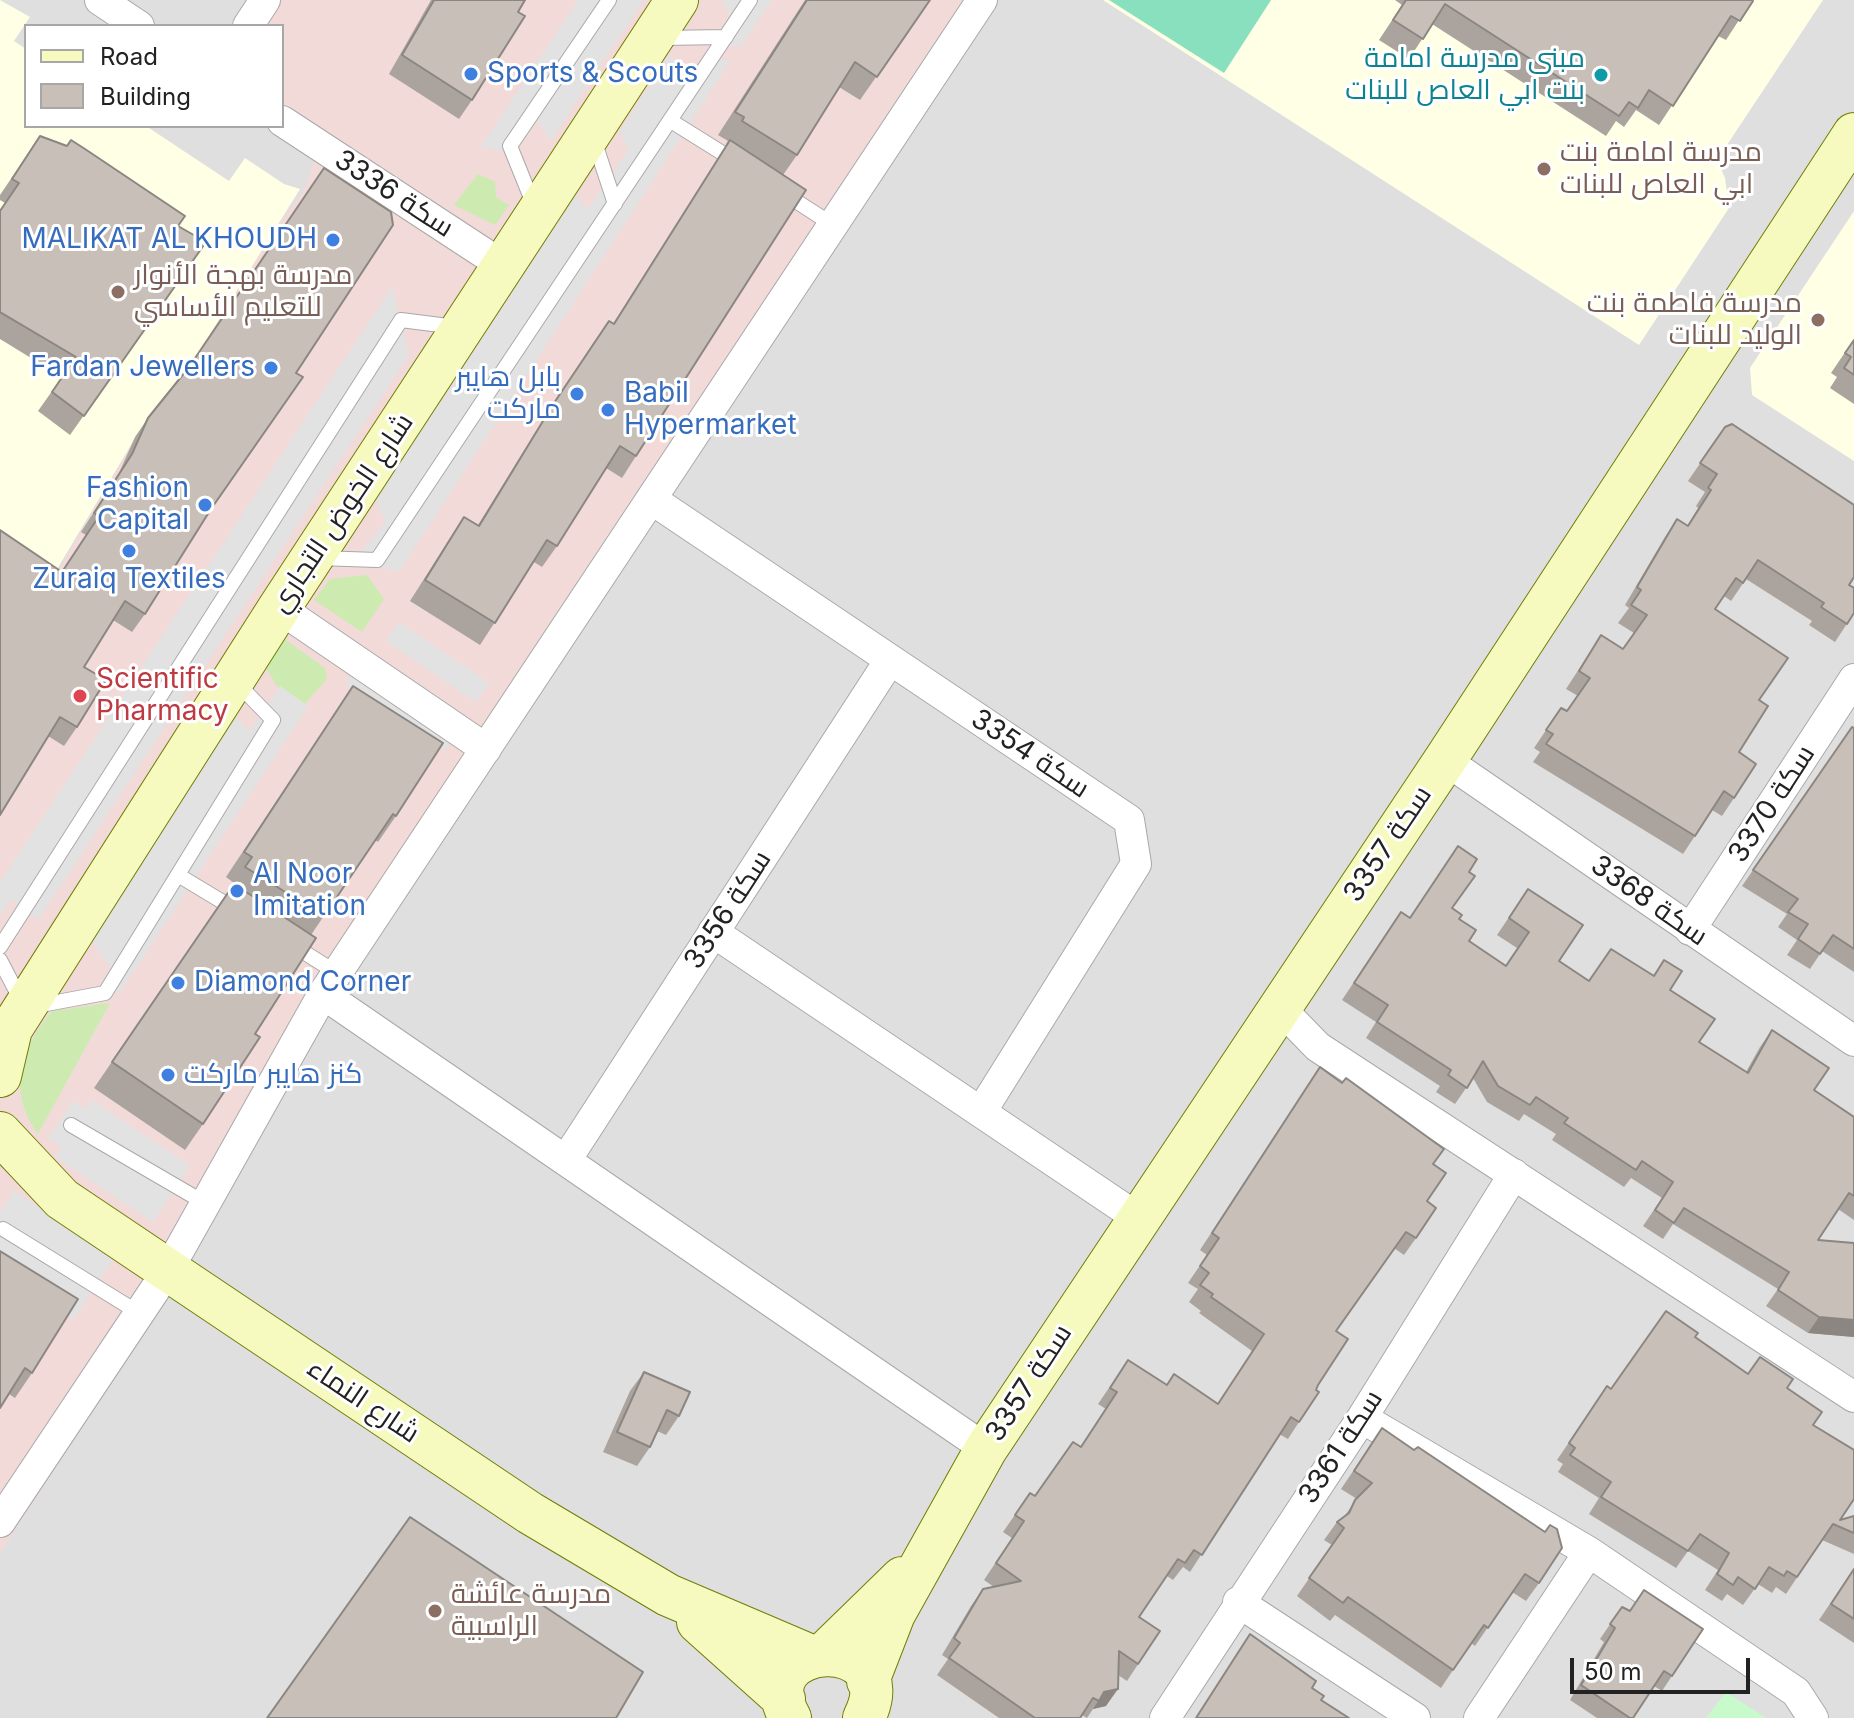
<!DOCTYPE html>
<html>
<head>
<meta charset="utf-8">
<style>
	body { margin:0 }
	#map { position:relative; width:1854px; height:1718px; overflow:hidden; background:#f2efe9; font-family:Inter,sans-serif }
	canvas { display:block }
	.legend { position:absolute; left:24px; top:24px; width:260px; height:104px; box-sizing:border-box; background:#fff; border:2px solid #a7a7a7; margin:0; padding:10px 14px; list-style:none; font-size:24px; color:#222 }
	.legend li { display:flex; align-items:center; gap:16px; height:40px }
	.legend b { width:40px; border:2px solid #a7a7a7 }
	.scale { position:absolute; left:1570px; top:1658px; width:180px; height:36px; box-sizing:border-box; border:4px solid #222; border-top:0; padding-left:10px; font-size:24px; line-height:28px; white-space:nowrap; color:#222; -webkit-text-stroke:6px #fff; paint-order:stroke }
</style>
</head>
<body>
<div id="map">
<canvas width="1854" height="1718"></canvas>
<ul class="legend">
<li><b style="height:10px;background:#f7fabf"></b>Road</li>
<li><b style="height:22px;background:#c7bfb8"></b>Building</li>
</ul>
<div class="scale">50 m</div>
</div>
<script>
const c = document.querySelector('canvas').getContext('2d');
c.lineJoin = 'round';
function fill(path, color) { c.fillStyle = color; c.fill(path, 'evenodd'); }
function strokePath(path, color, width, dash) { c.strokeStyle = color; c.lineWidth = width; c.lineCap = dash ? 'butt' : 'round'; c.setLineDash(dash || []); c.stroke(path); }
function drawText(font, color, halo, rows, align = 'center') {
  c.font = font + ' Inter,Cairo,sans-serif'; c.lineWidth = 6; c.setLineDash([]); c.textBaseline = 'middle'; c.strokeStyle = halo; c.fillStyle = color; for (const [text, x, y, turn = 0] of rows) {
    c.save(); c.translate(x, y); c.rotate((+turn || 0) * Math.PI / 180); c.textAlign = isNaN(turn) ? turn : align; if (halo) c.strokeText(text, 0, 0); c.fillText(text, 0, 0); c.restore();
  }
}
fill(new Path2D(`
	M0,0H1854V1718H0ZM26,26H282V126H26Z`), '#e0dfdf');
fill(new Path2D(`
	M247,0H991L475,781L139,1313L125,1362L0,1553V645L48,589L134,440L203,345L264,244L304,191L315,158L266,126H282V26H231Z`), '#f2dad9');
fill(new Path2D(`
	M0,0L30,17L14,41L26,49V126H146L229,181L245,158L284,184L300,189L192,363L134,440L56,571L0,558Z
	M1103,0H1823L1717,160L1725,178L1729,208L1639,345Z
	M1854,211V461L1752,395L1750,368Z`), '#ffffe5');
fill(new Path2D(`
	M478,174L495,182L496,197L509,205L495,225L454,205Z
	M367,575L384,599L362,632L314,600L330,579Z
	M280,636L325,668L327,679L303,706L276,685L264,664Z
	M110,1003L38,1134C6,1091 21,1048 52,1011Z`), '#cdebb0');
fill(new Path2D(`
	M1726,1692L1766,1718H1706Z`), '#c8facc');
fill(new Path2D(`
	M1109,0H1271L1224,73Z`), '#88e0be');
fill(new Path2D(`
	M578,0H644L551,141L530,110L501,151L481,147Z
	M722,0H772L741,46L712,47L731,18Z
	M669,54L690,81L704,59L731,60L399,572L356,559L385,522L376,500L576,195L587,210L629,149L619,133Z
	M392,287L409,355L38,920L12,899L0,916V882Z
	M399,622L489,683L476,702L386,641Z
	M357,665L458,732L446,750L345,684Z
	M280,686L308,706L121,991L94,996L112,971L90,938L236,717L250,731Z
	M92,1100L190,1166L153,1222L55,1157L62,1147L48,1138L73,1101L86,1109Z
	M14,1191L115,1257L74,1319L0,1271V1213Z`), '#e2e2e2');
const lane = new Path2D(`
	M661,38L726,37
	M671,121L735,161
	M594,140L615,204
	M782,192L833,225
	M535,208L510,146L609,0
	M319,558L377,560L750,0
	M178,875L236,910
	M291,944L337,973
	M0,947L401,320L456,327
	M0,960L25,1008L105,993L273,720L235,681
	M71,1125L205,1203
	M3,1229L139,1313`);
const street = new Path2D(`
	M100,0L139,26
	M248,26L265,0
	M282,121L505,267
	M651,499L1129,820L1136,864L981,1112
	M279,608L486,749
	M1445,760L1854,1041
	M1690,930L1854,679
	M713,932L1138,1218
	M323,994L986,1449
	M1278,1006L1318,1047L1854,1397
	M566,1160L890,660
	M1362,1418L1589,1552L1796,1692L1813,1718
	M0,1522L168,1270L323,994L982,0
	M1238,1602L1415,1718
	M1165,1718L1362,1418L1514,1174
	M1479,1718L1589,1552`);
const secondary = new Path2D(`
	M0,1039L11,1029L279,608L677,0
	M0,1076L11,1029
	M0,1133L62,1199L530,1513L668,1595L811,1656
	M698,1622L784,1699
	M825,1653L902,1578
	M868,1681L894,1614L986,1449L1445,760L1854,134
	M790,1718C745,1638 907,1631 864,1718`);
strokePath(lane, '#a9a9a9', 16);
strokePath(street, '#a9a9a9', 32);
strokePath(secondary, '#707d05', 44);
strokePath(lane, '#fff', 14);
strokePath(street, '#fff', 30);
strokePath(secondary, '#f7fabf', 42);
fill(new Path2D(`
	M431,0H525L472,100L459,119L389,74Z
	M805,0H930L860,100L839,87L797,155L783,175L636,456L622,478L606,468L557,546L542,567L534,562L480,645L410,601L450,538L464,517L478,525L540,425L594,342L609,321L613,324L727,145L726,144L728,141L718,135Z
	M1395,0H1752L1726,40L1718,36L1659,125L1636,110L1624,127L1616,121L1606,136L1432,24L1409,59L1379,40L1402,5Z
	M40,136L178,226L206,242L70,435L38,411L62,377L0,339V210L5,203L0,200V195Z
	M1854,339V404L1830,388L1837,377L1831,373Z
	M296,373L145,614L132,632L113,620L84,667L77,727L64,746L48,736L62,572L86,535L81,532L119,473L135,437L148,418Z
	M1725,427L1849,585L1854,613L1835,642L1809,625L1812,621L1746,579L1731,601L1724,596L1715,609L1759,700L1739,752L1734,798L1722,816L1712,810L1683,854L1533,762L1540,752L1534,748L1561,708L1567,711L1578,696L1566,689L1601,635L1623,649L1634,633L1618,623L1629,608L1625,605L1665,537L1677,519L1687,526L1698,508L1696,506L1705,492L1688,481Z
	M353,686L396,816L378,842L375,840L311,935L203,1124L185,1150L94,1088L234,883L226,877Z
	M1852,727L1854,728V972L1822,951L1810,969L1787,955L1797,940L1778,927L1787,914L1742,886Z
	M1469,872L1452,908L1469,941L1505,966L1517,948L1497,935L1528,889L1559,961L1589,981L1653,976L1664,960L1670,990L1699,1042L1746,1072L1760,1047L1772,1030L1814,1090L1854,1117V1220L1838,1209L1818,1240L1854,1243V1337L1808,1333L1766,1306L1778,1289L1673,1224L1663,1239L1643,1226L1662,1198L1631,1178L1624,1187L1552,1140L1556,1134L1524,1114L1519,1121L1487,1102L1473,1078L1455,1104L1436,1092L1440,1086L1366,1038L1376,1022L1342,1000L1390,928L1410,918Z
	M1320,1067L1433,1165L1427,1201L1416,1238L1404,1255L1394,1248L1336,1331L1318,1385L1299,1422L1288,1439L1279,1434L1190,1572L1183,1567L1173,1580L1167,1576L1139,1617L1160,1631L1127,1681L1118,1675L1106,1706L1093,1709L1087,1718L1082,1715L1080,1718H999L937,1675L948,1659L942,1655L971,1606L983,1589L994,1587L984,1580L1012,1538L1003,1532L1030,1493L1035,1496L1081,1447L1106,1409L1098,1404L1128,1360L1167,1385L1218,1403L1252,1351L1199,1313L1201,1311L1189,1302L1198,1289L1188,1283L1207,1255L1200,1250Z
	M0,1251L32,1373L15,1398L9,1394Z
	M1695,1337L1748,1374L1787,1388L1813,1425L1840,1520L1854,1516V1554L1822,1540L1786,1594L1776,1587L1772,1593L1758,1584L1743,1605L1727,1594L1722,1601L1705,1590L1718,1570L1688,1551L1676,1568L1589,1514L1599,1498L1558,1472L1563,1464L1557,1460L1607,1386L1611,1389Z
	M644,1372L679,1416L666,1435L657,1431L650,1447L637,1466L603,1452L630,1391Z
	M1382,1428L1539,1583L1526,1601L1512,1592L1475,1646L1471,1643L1441,1688L1335,1615L1330,1621L1297,1596L1332,1545L1324,1540L1337,1522L1343,1518L1357,1499L1341,1489Z
	M1854,1568V1643L1819,1620Z
	M1622,1607L1629,1611L1703,1629L1662,1691L1654,1686L1633,1718H1597L1570,1700L1604,1642L1600,1639Z`), '#aba49e');
fill(new Path2D(`
	M1819,1317L1854,1320V1337L1808,1333Z
	M1118,1689L1106,1706L1093,1709L1104,1692Z`), '#8b8681');
const building = new Path2D(`
	M434,0H525L518,12L525,16L472,100L402,55Z
	M807,0H930L877,77L855,62L797,155L742,121L744,117L735,112Z
	M1406,0H1752L1753,1L1740,21L1731,16L1673,106L1649,90L1638,108L1629,102L1619,116L1445,4L1423,39L1393,20Z
	M40,136L67,146L71,140L85,149L185,216L178,226L206,242L84,416L52,392L76,357L0,312V211L19,183L12,179Z
	M730,140L806,190L636,456L620,446L557,546L547,540L495,623L425,580L464,517L479,526L554,403L609,321L614,324Z
	M324,168L391,212L393,225L296,373L303,377L211,509L145,614L125,601L84,667L106,680L77,727L60,717L0,815V530L62,572L99,516L94,513L132,454L148,418L189,367Z
	M1854,340V375L1844,368L1851,357L1845,353Z
	M1732,424L1854,505V577L1849,585L1854,588V613L1847,624L1821,607L1824,603L1758,560L1743,583L1736,578L1715,609L1788,658L1759,700L1768,706L1739,752L1756,764L1734,798L1724,791L1695,836L1546,744L1553,734L1546,730L1561,708L1567,711L1590,678L1579,671L1601,635L1623,649L1647,615L1631,605L1641,590L1637,587L1677,519L1688,526L1711,490L1708,488L1717,474L1700,463L1725,427Z
	M353,686L443,743L396,816L393,814L324,916L245,867L252,857L244,852Z
	M1852,727L1854,728V949L1833,935L1820,954L1798,939L1808,924L1788,912L1798,899L1753,870Z
	M1458,846L1477,859L1469,872L1475,876L1452,908L1462,915L1459,919L1476,930L1469,941L1506,966L1529,932L1509,918L1528,889L1583,925L1559,961L1589,981L1611,949L1654,976L1664,960L1682,971L1670,990L1715,1019L1699,1042L1748,1073L1772,1030L1829,1068L1814,1090L1854,1117V1196L1849,1193L1818,1240L1854,1243V1320L1819,1317L1778,1290L1789,1272L1684,1208L1674,1223L1655,1210L1673,1182L1642,1161L1636,1170L1564,1123L1568,1118L1536,1097L1530,1105L1498,1086L1483,1061L1467,1088L1448,1075L1451,1070L1377,1022L1388,1005L1354,983L1401,912L1410,918Z
	M234,884L316,938L255,1034L260,1037L203,1124L112,1062Z
	M1320,1067L1342,1083L1346,1078L1444,1149L1433,1164L1446,1173L1427,1201L1436,1208L1416,1238L1406,1232L1336,1331L1348,1339L1318,1385L1316,1390L1319,1392L1299,1422L1291,1417L1202,1555L1194,1550L1185,1563L1178,1559L1139,1617L1160,1631L1138,1664L1119,1651L1118,1689L1104,1692L1099,1701L1093,1698L1080,1718H1035L949,1658L960,1643L954,1638L983,1589L1021,1581L996,1563L1024,1521L1015,1515L1030,1493L1035,1496L1073,1442L1081,1447L1117,1392L1110,1388L1128,1360L1167,1385L1174,1374L1218,1404L1264,1334L1211,1297L1213,1294L1200,1285L1209,1273L1200,1266L1219,1238L1212,1233Z
	M0,1251L78,1299L32,1373L25,1368L0,1408Z
	M1666,1311L1698,1333L1695,1337L1748,1374L1760,1357L1793,1379L1787,1388L1822,1412L1813,1425L1854,1450V1499L1840,1520L1854,1516V1533L1833,1524L1797,1577L1787,1571L1784,1576L1769,1567L1755,1589L1738,1577L1733,1585L1717,1574L1729,1553L1700,1534L1688,1551L1601,1497L1611,1482L1570,1455L1575,1448L1569,1443L1607,1386L1611,1389Z
	M644,1372L690,1392L679,1416L667,1410L650,1447L617,1432Z
	M1382,1428L1414,1450L1418,1447L1545,1532L1550,1525L1557,1529L1562,1548L1539,1583L1525,1574L1488,1628L1484,1625L1453,1670L1348,1597L1343,1603L1309,1578L1344,1528L1337,1522L1349,1513L1355,1500L1372,1483L1354,1471Z
	M410,1517L643,1672L616,1718H267Z
	M1854,1569V1619L1831,1604Z
	M1644,1590L1703,1629L1672,1676L1664,1671L1633,1718H1630L1581,1685L1615,1628L1610,1624L1622,1607L1630,1611Z
	M1250,1634L1316,1681L1312,1688L1324,1696L1321,1700L1349,1718H1196Z`);
fill(building, '#c7bfb8');
strokePath(building, '#8b8681', 2);
for (const [x, y, r, color] of [
	[471,74,8,"#3f7fe0"],
	[1601,75,8,"#0f9aa8"],
	[1544,169,8,"#8d6e63"],
	[333,240,8,"#3f7fe0"],
	[118,292,8,"#8d6e63"],
	[1818,320,8,"#8d6e63"],
	[271,368,8,"#3f7fe0"],
	[577,394,8,"#3f7fe0"],
	[608,410,8,"#3f7fe0"],
	[205,505,8,"#3f7fe0"],
	[129,551,8,"#3f7fe0"],
	[80,696,8,"#e0444e"],
	[237,891,8,"#3f7fe0"],
	[178,983,8,"#3f7fe0"],
	[168,1075,8,"#3f7fe0"],
	[435,1611,8,"#8d6e63"]
]) { const dot = new Path2D(); dot.arc(x, y, r, 0, 2 * Math.PI); c.fillStyle = color; c.fill(dot); strokePath(dot, '#fff', 3); }
drawText('28px', '#0d838f', '#fff', [
	["مبنى مدرسة امامة",1585,59],
	["بنت ابي العاص للبنات",1585,91]
], 'right');
drawText('28px', '#366cbe', '#fff', [
	["Sports & Scouts",487,74],
	["MALIKAT AL KHOUDH",317,240,"right"],
	["Fardan Jewellers",255,368,"right"],
	["بابل هايبر",561,378,"right"],
	["ماركت",561,410,"right"],
	["Babil",624,394],
	["Hypermarket",624,426],
	["Fashion",189,489,"right"],
	["Capital",189,521,"right"],
	["Zuraiq Textiles",129,580,"center"],
	["Al Noor",253,875],
	["Imitation",253,907],
	["Diamond Corner",194,983],
	["كنز هايبر ماركت",184,1075]
], 'left');
drawText('28px', '#785e54', '#fff', [
	["مدرسة امامة بنت",1560,153],
	["ابي العاص للبنات",1560,185],
	["مدرسة بهجة الأنوار",134,276],
	["للتعليم الأساسي",134,308],
	["مدرسة فاطمة بنت",1802,304,"right"],
	["الوليد للبنات",1802,336,"right"],
	["مدرسة عائشة",451,1595],
	["الراسبية",451,1627]
], 'left');
drawText('28px', '#222', '#fff', [
	["سكة 3336",394,194,33],
	["شارع الخوض التجاري",342,513,-56],
	["سكة 3354",1030,754,34],
	["سكة 3370",1772,804,-57],
	["سكة 3357",1388,844,-56],
	["سكة 3368",1649,901,35],
	["سكة 3356",728,910,-57],
	["سكة 3357",1029,1383,-57],
	["شارع النماء",363,1401,34],
	["سكة 3361",1341,1447,-57]
]);
drawText('28px', '#be3a42', '#fff', [
	["Scientific",96,680],
	["Pharmacy",96,712]
], 'left');
</script>
</body>
</html>
